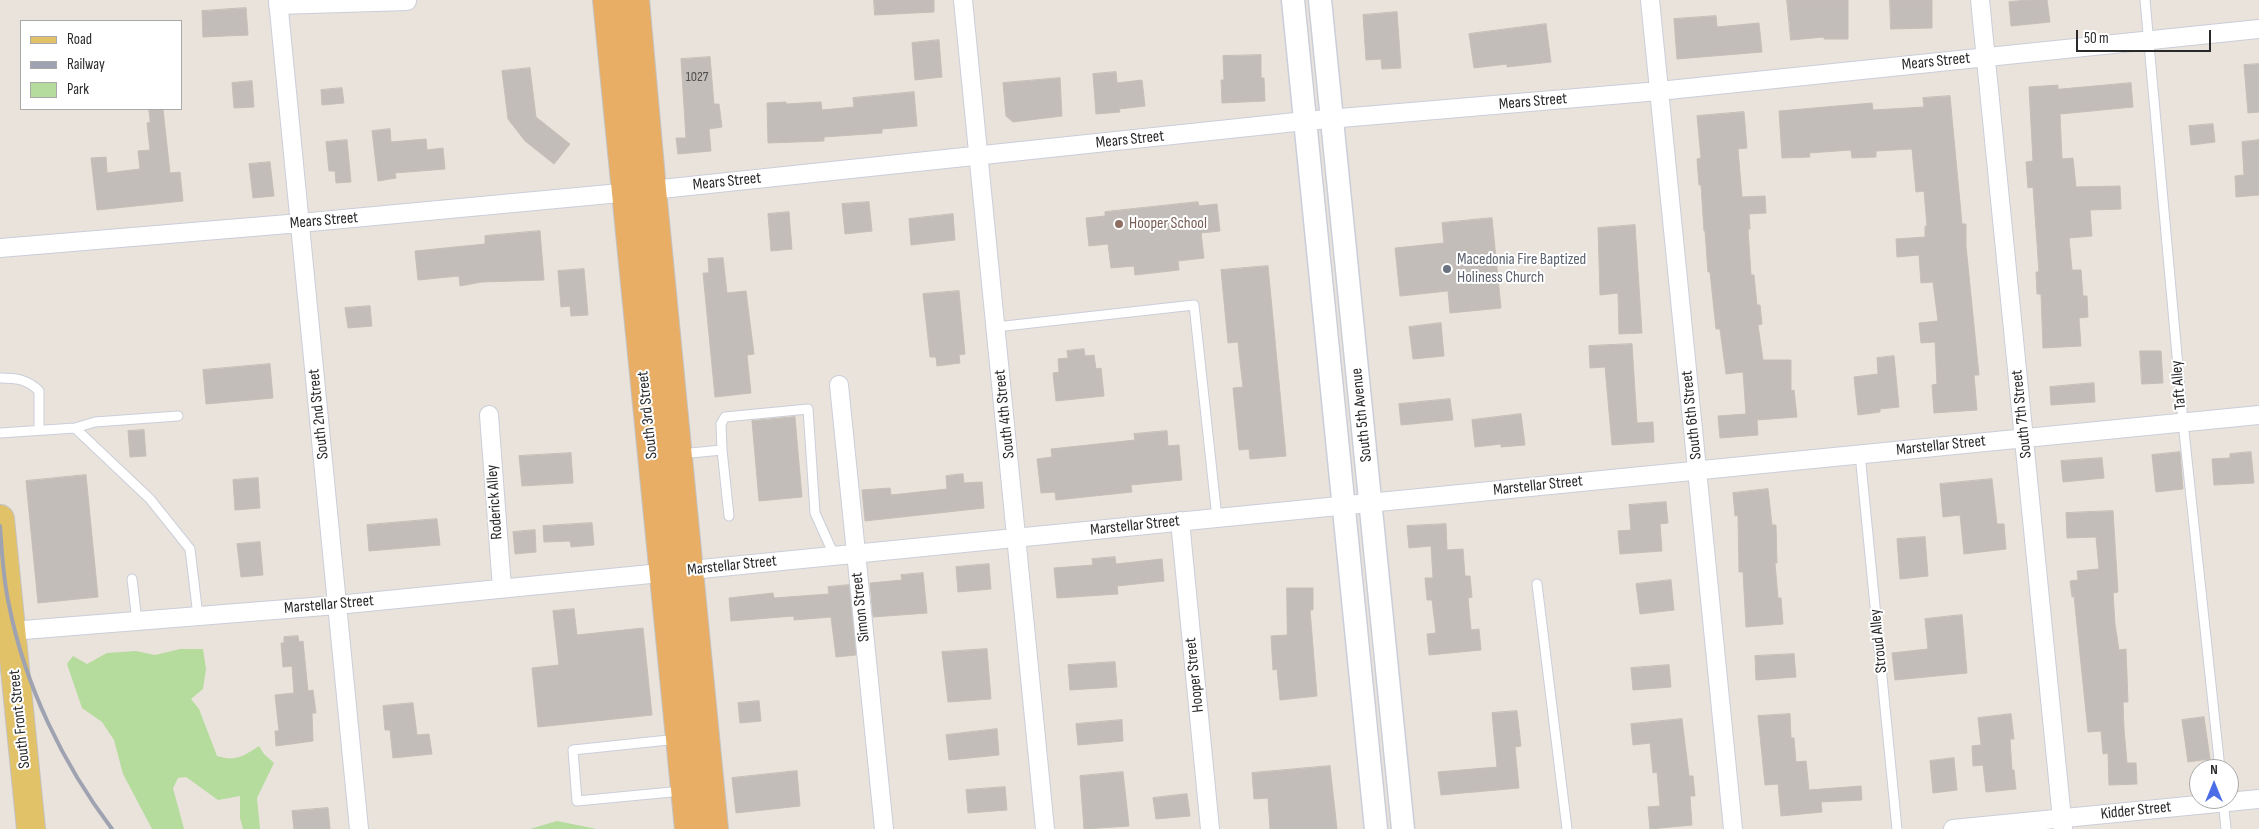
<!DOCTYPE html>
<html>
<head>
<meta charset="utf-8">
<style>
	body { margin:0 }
	#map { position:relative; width:2259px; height:829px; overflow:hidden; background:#eae3dc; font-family:"Sofia Sans Condensed",sans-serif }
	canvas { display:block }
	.legend { position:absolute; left:20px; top:20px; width:162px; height:90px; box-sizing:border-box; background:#fff; border:1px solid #a9a9a9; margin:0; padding:6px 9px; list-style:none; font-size:15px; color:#292929 }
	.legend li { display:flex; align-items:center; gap:10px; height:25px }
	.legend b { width:25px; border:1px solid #a9a9a9 }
	.north { position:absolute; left:2189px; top:759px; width:50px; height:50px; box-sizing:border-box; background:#fff; border:1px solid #a9a9a9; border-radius:50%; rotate:0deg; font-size:14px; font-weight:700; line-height:20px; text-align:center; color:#292929 }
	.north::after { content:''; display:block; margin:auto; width:18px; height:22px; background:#4b6de8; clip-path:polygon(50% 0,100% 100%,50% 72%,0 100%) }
	.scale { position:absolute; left:2076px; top:30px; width:135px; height:22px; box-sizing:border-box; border:2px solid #292929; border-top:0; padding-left:6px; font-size:15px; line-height:18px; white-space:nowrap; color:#292929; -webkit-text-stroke:4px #fff; paint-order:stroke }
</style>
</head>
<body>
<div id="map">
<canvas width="2259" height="829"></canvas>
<ul class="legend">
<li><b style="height:6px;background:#e2c268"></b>Road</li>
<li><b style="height:6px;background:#9fa3b1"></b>Railway</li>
<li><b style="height:14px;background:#b5db9d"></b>Park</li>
</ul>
<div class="north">N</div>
<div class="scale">50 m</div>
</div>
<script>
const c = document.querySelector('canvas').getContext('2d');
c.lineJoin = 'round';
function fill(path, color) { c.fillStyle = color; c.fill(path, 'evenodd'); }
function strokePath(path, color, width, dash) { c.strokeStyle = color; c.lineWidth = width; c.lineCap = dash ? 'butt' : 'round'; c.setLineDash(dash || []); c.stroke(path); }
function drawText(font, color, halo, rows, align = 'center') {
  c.font = font + ' "Sofia Sans Condensed",sans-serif'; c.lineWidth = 4; c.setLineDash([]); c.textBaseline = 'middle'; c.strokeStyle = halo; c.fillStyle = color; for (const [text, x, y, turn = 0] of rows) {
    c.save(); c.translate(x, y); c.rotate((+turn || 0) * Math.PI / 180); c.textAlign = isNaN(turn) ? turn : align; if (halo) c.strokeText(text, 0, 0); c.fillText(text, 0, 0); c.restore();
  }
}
fill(new Path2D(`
	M180,649H203L206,669L203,689L191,699L199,709L217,756C235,762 244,756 259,746L264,754L274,763L257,798L260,829H243L240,818V796L218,800L186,777L178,778L173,788L184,829H152L123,774L114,740L102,722L82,708L67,664L73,656L87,664L107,653L136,651L155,655Z
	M557,821L597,829H530Z`), '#b5db9d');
const building = new Path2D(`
	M874,0H934V12L875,15Z
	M1787,0H1848V39H1824V37L1791,40Z
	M1890,0H1932V28L1891,29Z
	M2029,0H2047L2050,22L2011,26L2009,2Z
	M246,8L248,35L203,37L202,11Z
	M1397,12L1401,68L1382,69L1381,59L1366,60L1363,15Z
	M1716,16L1717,27L1759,23L1762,52L1677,59L1674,19Z
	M1546,24L1551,62L1507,67V64L1474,68L1469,34Z
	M939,40L942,77L915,80L912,43Z
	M1261,55V78H1264L1265,101L1222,103L1221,80H1224L1223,56Z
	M710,57L714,104H719L722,127L709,129L711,151L678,154L676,138H686L681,59Z
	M2259,64V112L2248,113L2244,65Z
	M530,68L536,117L570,144L554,164L525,141L508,119L502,71Z
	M1116,72L1117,83L1142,80L1145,106L1119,109L1120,112L1096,114L1093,74Z
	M1060,78L1062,116L1013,122L1006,116L1003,83Z
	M252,81L254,107L234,108L232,83Z
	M2131,83L2133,107L2060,114L2062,159L2073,158L2076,187L2120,186L2121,209L2090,210L2092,236L2069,238L2072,270H2081L2083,296H2087L2088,317L2079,318L2081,346L2043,348L2041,294H2037L2036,272H2039L2033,187L2028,188L2026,162L2033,161L2029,87L2058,85V89Z
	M342,88L344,103L322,105L321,90Z
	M914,92L917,126L882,129V133L824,137V141L768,143L767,103L786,102V104L821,102L822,110L854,107L853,98Z
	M1950,96L1962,224H1966V246L1979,375H1974L1977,410L1934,413L1932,385L1937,384L1935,342L1921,343L1919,323L1938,321L1933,282L1921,283L1919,255L1897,257L1896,239L1925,237V226H1927L1924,191L1916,192L1912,149L1876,151V157L1852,158L1851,150L1809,153L1810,157L1782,158L1779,111L1872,103L1873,110L1924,107L1923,98Z
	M149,109H163L170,173L180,172L183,201L97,210L91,158L106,157L107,173L140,169L138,151L150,150L147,123L150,122Z
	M1744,112L1747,148L1738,149L1742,197L1765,196L1766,213L1749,214L1750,229H1748L1751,275H1754L1757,305H1760L1762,324L1758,325L1763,360H1791V391L1794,390L1797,417L1757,420L1758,435L1720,438L1718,416L1746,414L1743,372L1726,374L1720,329H1716L1710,272H1708L1705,231H1704L1701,185H1699L1697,159L1701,158L1697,116Z
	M2213,124L2215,142L2191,145L2189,126Z
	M390,129L391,142L426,139L427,150L443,148L445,169L395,173L396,178L378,181L372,131Z
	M347,140L351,182L336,183L335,171H329L326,142Z
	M2259,140V195L2236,197L2235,176L2244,175L2242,142Z
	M270,162L274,196L253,198L249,164Z
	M869,202L872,231L845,234L842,204Z
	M1198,202L1199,206L1217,204L1220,231L1201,233L1204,258L1178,261L1179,270L1135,275L1134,266L1111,268L1108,244L1089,246L1086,218L1105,216V212Z
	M789,212L792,249L771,251L768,214Z
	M953,214L955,240L911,245L909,219Z
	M1492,218L1501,308L1450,313L1448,291L1400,296L1395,248L1444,243L1442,223Z
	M1635,225L1642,333L1619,334L1618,293L1600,295L1598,228Z
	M540,231L544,280L482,282L460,286L459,276L418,280L415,251L485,244V236Z
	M723,258L727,293L746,291L754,354L747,355L751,393L715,397L703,273H709L708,259Z
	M1268,266L1286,456L1250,459L1249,449L1239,450L1233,388L1243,387L1239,353L1238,342L1228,343L1221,270Z
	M584,269L588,315L571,316L570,306L561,307L558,271Z
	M959,291L965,354L959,355L960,363L937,366L936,357H930L923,294Z
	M370,306L372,326L348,328L345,308Z
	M1441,323L1444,356L1413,359L1409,327Z
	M1632,344L1637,423L1653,422L1654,442L1612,445L1605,367L1590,368L1589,346Z
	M1084,349L1085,356L1094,355L1096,369L1101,368L1104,396L1056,401L1053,373L1059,372L1058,359L1068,358L1067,351Z
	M2140,351H2161L2163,383L2142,384Z
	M1894,356L1899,407L1880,409V412L1858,415L1854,377L1878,374L1877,358Z
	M270,364L273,398L206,404L203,370Z
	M2094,383L2095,402L2051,405L2050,387Z
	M1450,399L1453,420L1401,425L1399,404Z
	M1521,414L1525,445L1501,447V444L1475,447L1472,420Z
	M795,417L802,497L759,501L752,421Z
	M144,430L146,456L130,457L128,431Z
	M1167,431L1168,446L1179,445L1182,480L1131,485L1132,492L1056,500L1055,492L1041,493L1037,459L1052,457L1051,449L1135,440L1134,434Z
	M2180,452L2183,489L2156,492L2152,455Z
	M2251,452L2254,483L2214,485L2212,459L2230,458V454Z
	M571,453L573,483L522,486L519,456Z
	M2102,458L2104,478L2063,482L2061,461Z
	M963,474L964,483L982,482L984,508L865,521L862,490L890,488L891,495L947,489L946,476Z
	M86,475L98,597L38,603L26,481Z
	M258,478L260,508L235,510L233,480Z
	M1992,479L1997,524H2004L2006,549L1964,554L1960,515L1943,517L1940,484Z
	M1768,489L1772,525H1776L1777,563H1775L1778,598H1781L1783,624L1746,627L1743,572H1739L1738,515L1735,516L1733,493Z
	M1666,502L1668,523L1660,524L1662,551L1620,554L1618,531L1631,530L1629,505Z
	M2113,511L2118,592L2113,593L2115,624L2119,650L2126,649L2128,702H2123L2124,729L2127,763H2136L2137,784L2109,785L2108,753L2103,754L2101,731L2088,732L2074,596L2072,597L2070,581L2078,580L2077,571L2099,569L2096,537L2067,538L2066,513Z
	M437,519L440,545L369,551L367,525Z
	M592,523L594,545L571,547L570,541L544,542L543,526Z
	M1446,524L1447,550L1463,549L1465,576H1470L1472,597L1468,598L1471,630L1479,629L1481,650L1429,655L1427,634L1436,633L1432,600H1427L1425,578H1433L1431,546L1409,548L1407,526Z
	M535,530L536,552L515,554L513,532Z
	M1925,537L1928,576L1900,579L1897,539Z
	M260,542L263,575L241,577L237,544Z
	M1115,557L1116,564L1162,559L1164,581L1117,586L1118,594L1057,598L1054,568L1093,565L1092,559Z
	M989,564L991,589L958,592L956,567Z
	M923,573L927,613L873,617L870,583L902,580L901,575Z
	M1671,580L1674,610L1640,614L1636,584Z
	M849,585L856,655L836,657L831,617L794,620V616L731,621L729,598L773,593L774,598L829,594L828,587Z
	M1287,588H1313V610H1310L1317,696L1280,700L1277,669L1273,670L1271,636L1287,635Z
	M574,609L577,635L643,628L652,715L538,727L532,668L559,665L553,611Z
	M1962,615L1967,673L1895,680L1892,653L1928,649L1925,619Z
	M298,636L299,642L303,641L308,691L313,690L316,713H312L313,741L276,746L275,731H279L275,695L294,693L292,666L283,667L281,643H284V637Z
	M987,649L991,699L948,702L942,652Z
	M1794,654L1796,677L1756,680L1755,656Z
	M1115,662L1117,687L1070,690L1068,665Z
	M1669,665L1671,687L1633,690L1631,668Z
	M759,701L761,721L740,723L738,703Z
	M413,703L417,735L429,734L432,754L393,758L390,730H385L383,706Z
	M1517,711L1521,746L1515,747L1519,788L1441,795L1438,772L1497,767L1492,713Z
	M1790,714L1791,738H1794L1796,762L1806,761L1809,790L1861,786L1862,800L1821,802L1822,812L1781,816L1778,784L1765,785L1758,716Z
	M2011,714L2014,739H2010L2012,770H2014L2016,789L1986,792L1983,765L1973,766L1972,746L1981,745L1978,718Z
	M2204,717L2210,759L2188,762L2182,720Z
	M1682,719L1689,776H1693L1695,796H1690L1692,825L1650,829L1648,807L1660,806L1657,772L1653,773L1650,743L1633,745L1631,724Z
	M1122,720L1123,741L1078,745L1076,724Z
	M997,729L999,755L949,760L946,735Z
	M1954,758L1957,790L1933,793L1930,761Z
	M1330,766L1337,829H1270L1268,798L1254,799L1252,773Z
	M797,771L800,806L736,813L732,778Z
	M1123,772L1129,826L1084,829L1080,776Z
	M1005,787L1007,810L968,813L966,790Z
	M1187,794L1190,816L1156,819L1153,798Z
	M328,808L330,829H294L292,811Z`);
fill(building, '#c2bdb9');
strokePath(building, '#c5bfb6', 1);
const service = new Path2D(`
	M2145,0L2183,422L2220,769
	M996,327L1194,305L1217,518
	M0,378C16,378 27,379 39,391V430
	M75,428L95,422L178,416
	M0,433L75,428L150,499L190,549L198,616
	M722,450L729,516
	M680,454L722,450L721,424L725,417L808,409L815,513L834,555
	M1860,454L1897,829
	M132,579L137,621
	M1537,584L1567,829
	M678,739L573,750L577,801L682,791
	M2223,799L2226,829`);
const minor = new Path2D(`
	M278,0L359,829
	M963,0L1045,829
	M1650,0L1733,829
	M1980,0L2063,829
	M278,5L407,1
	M0,248L300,223L652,190L1305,121L1659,91L2259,29
	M839,385L884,829
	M489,415L502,588
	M1180,521L1210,829
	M11,631L337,605L2259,415
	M1953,829L2259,799`);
const tertiary = new Path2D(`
	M1293,0L1376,829
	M1320,0L1403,829`);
const primary = new Path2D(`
	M0,519L31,829`);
const trunk = new Path2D(`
	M607,0L689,829
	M635,0L652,190L714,829`);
strokePath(service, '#caced9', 11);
strokePath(minor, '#caced9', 20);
strokePath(tertiary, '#caced9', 25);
strokePath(primary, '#c3c3c3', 30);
strokePath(trunk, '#c3c3c3', 30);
strokePath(service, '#fff', 9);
strokePath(minor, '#fff', 18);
strokePath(tertiary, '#fff', 22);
strokePath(primary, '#e2c268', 28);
strokePath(trunk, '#e8ae66', 28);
strokePath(new Path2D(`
	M0,526C2,552 3,579 9,605C25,686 63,764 112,829`), '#9fa3b1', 4);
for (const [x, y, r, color] of [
	[1119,224,5,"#8d6e63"],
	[1447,269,5,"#6b7280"]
]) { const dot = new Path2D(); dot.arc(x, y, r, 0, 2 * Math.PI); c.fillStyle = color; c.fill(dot); strokePath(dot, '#fff', 2); }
drawText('14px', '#4f4e4d', null, [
	["1027",697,77]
]);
drawText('16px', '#292929', '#fff', [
	["Mears Street",1936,62,-6],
	["Mears Street",1533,102,-5],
	["Mears Street",1130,140,-6],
	["Mears Street",727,182,-6],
	["Mears Street",324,221,-5],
	["Taft Alley",2179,385,-95],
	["South 2nd Street",319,414,-96],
	["South 4th Street",1005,414,-96],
	["South 7th Street",2022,414,-96],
	["South 3rd Street",648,415,-96],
	["South 5th Avenue",1362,415,-96],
	["South 6th Street",1692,415,-96],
	["Marstellar Street",1941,446,-6],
	["Marstellar Street",1538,486,-6],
	["Roderick Alley",495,502,-94],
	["Marstellar Street",1135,526,-6],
	["Marstellar Street",732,566,-6],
	["Marstellar Street",329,605,-5],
	["Simon Street",861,607,-96],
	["Stroud Alley",1879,641,-96],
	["Hooper Street",1195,675,-96],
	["South Front Street",20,719,-96],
	["Kidder Street",2136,811,-6]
]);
drawText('16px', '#785e54', '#fff', [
	["Hooper School",1129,224]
], 'left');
drawText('16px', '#5b616d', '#fff', [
	["Macedonia Fire Baptized",1457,260],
	["Holiness Church",1457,278]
], 'left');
</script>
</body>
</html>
